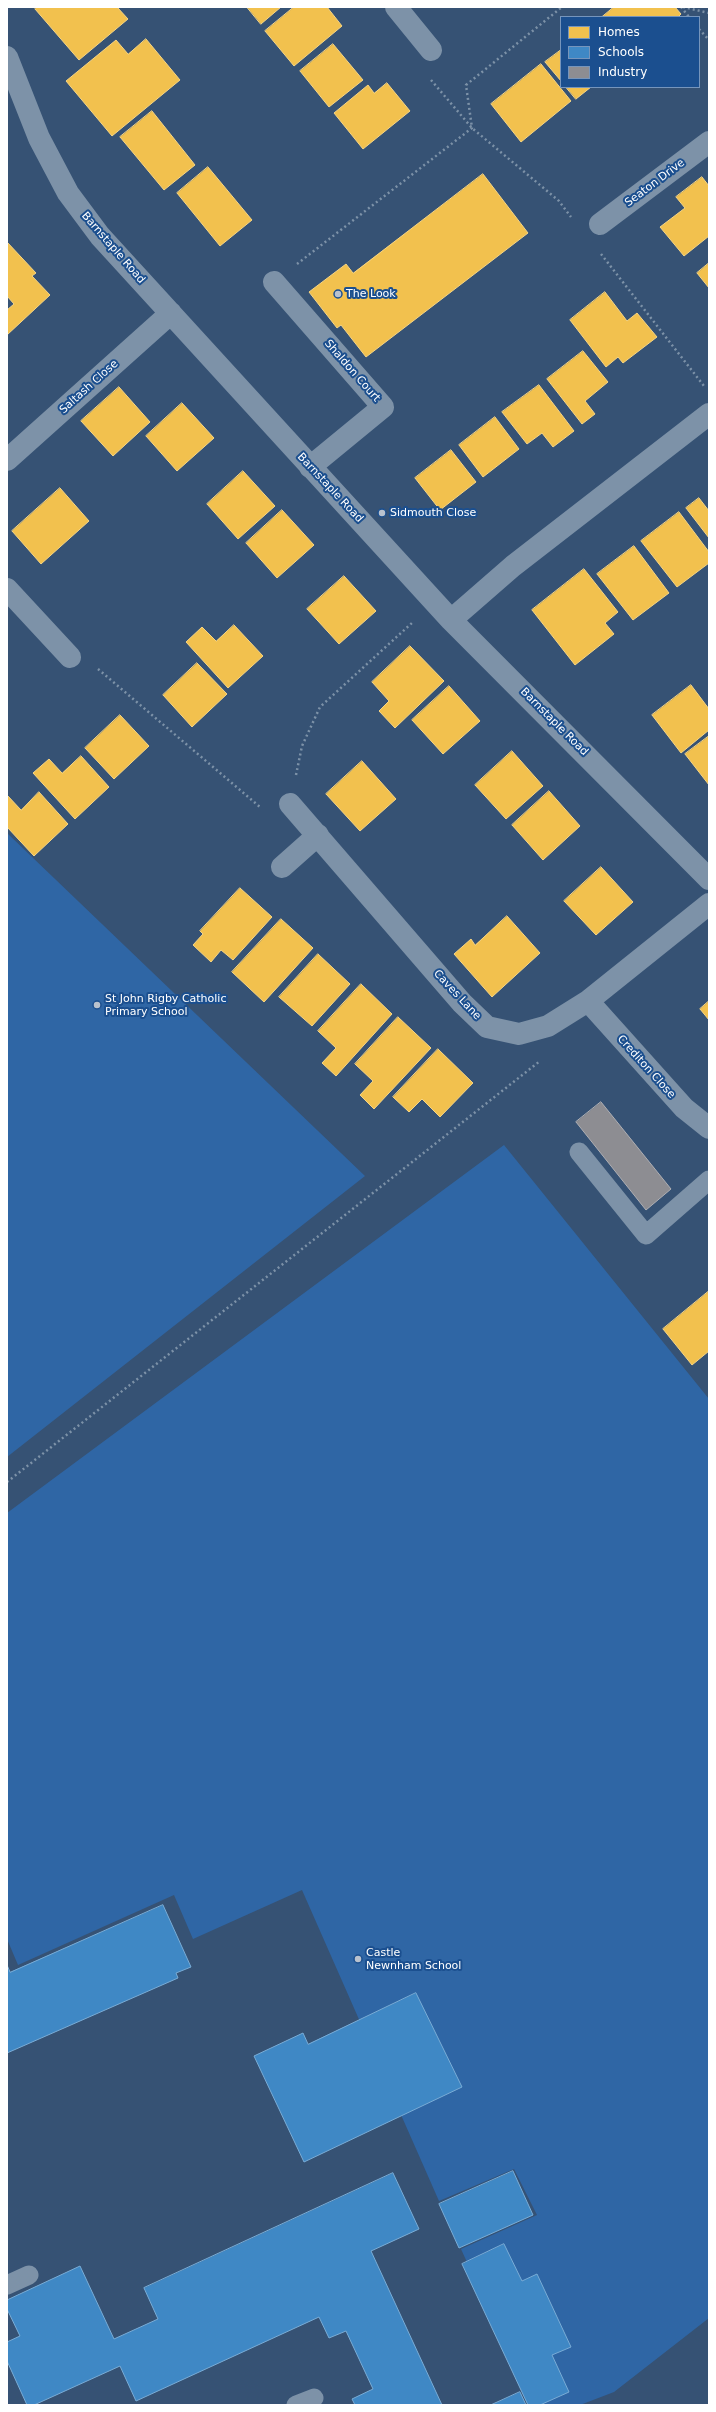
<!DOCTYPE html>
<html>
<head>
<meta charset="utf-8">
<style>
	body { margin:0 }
	#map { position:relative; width:716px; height:2412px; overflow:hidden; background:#365274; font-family:"DejaVu Sans",sans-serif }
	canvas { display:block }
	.frame { position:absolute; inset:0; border:8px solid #fff; pointer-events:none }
	.legend { position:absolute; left:560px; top:16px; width:140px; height:72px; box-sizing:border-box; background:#1b4f8f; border:1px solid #7695bc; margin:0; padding:5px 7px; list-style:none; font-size:12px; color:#fff }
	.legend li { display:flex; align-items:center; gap:8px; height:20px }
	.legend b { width:20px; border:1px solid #7695bc }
</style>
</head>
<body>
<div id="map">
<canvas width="716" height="2412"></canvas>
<div class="frame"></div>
<ul class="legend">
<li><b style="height:11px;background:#f2c14e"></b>Homes</li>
<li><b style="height:11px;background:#3f88c5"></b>Schools</li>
<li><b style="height:11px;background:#8d8d92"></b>Industry</li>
</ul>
</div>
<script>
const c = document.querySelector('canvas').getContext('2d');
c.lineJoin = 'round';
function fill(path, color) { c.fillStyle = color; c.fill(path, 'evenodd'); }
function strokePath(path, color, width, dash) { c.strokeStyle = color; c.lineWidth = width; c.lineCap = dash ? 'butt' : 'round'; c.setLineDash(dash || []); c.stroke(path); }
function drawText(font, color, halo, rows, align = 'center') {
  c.font = font + ' "DejaVu Sans",sans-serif'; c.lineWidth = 4; c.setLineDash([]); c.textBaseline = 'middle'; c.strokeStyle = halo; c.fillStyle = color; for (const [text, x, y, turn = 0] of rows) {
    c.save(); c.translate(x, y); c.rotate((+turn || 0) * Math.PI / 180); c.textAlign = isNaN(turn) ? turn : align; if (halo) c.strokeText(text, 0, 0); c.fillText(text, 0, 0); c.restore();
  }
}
fill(new Path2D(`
	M7,833L365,1176L7,1457Z
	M504,1145L709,1399V2318L614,2392L580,2405H532L461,2249L537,2215L514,2169L439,2201L302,1890L193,1939L174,1895L18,1965L7,1939V1513Z`), '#2f66a5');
const homes = new Path2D(`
	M37,7H117L128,19L79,60L35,9Z
	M247,7H281L261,24Z
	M294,7H327L342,26L294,66L265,31Z
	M614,7H675L681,14L678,17H602Z
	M146,39L180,80L112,136L66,81L116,40L128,54Z
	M333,44L363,80L329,107L300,71Z
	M561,50V81L545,62Z
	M541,64L571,101L521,142L491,104Z
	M387,83L410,111L363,149L334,113L368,85L374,93Z
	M566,87H591L576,99Z
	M152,111L195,165L164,190L120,137Z
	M208,167L252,220L220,246L177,193Z
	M483,174L528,233L366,357L341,325L337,328L309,292L346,264L353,273Z
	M702,177L709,186V236L684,256L660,227L685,208L676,197Z
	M7,242L36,273L32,276L50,295L7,335V310L14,304L7,296Z
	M709,263V288L697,273Z
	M605,292L627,321L637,313L657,337L623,363L618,357L606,367L570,320Z
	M583,351L608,382L585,401L595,414L582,424L547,379Z
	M539,385L574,431L553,447L542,433L527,444L502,412Z
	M119,387L150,422L113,456L81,421Z
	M182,403L214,438L177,471L146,436Z
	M495,417L519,449L483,477L459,445Z
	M451,450L476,482L440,510L415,478Z
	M243,471L275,506L238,539L207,504Z
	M60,488L89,521L41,564L12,531Z
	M699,498L709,511V538L686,508Z
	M282,510L314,545L277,578L246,543Z
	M679,512L709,552V563L677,587L641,541Z
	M634,546L669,593L633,620L597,574Z
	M584,569L618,612L605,623L614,634L575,665L532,610Z
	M344,576L376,611L339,644L307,609Z
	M234,625L263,656L228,688L186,642L202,627L216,641Z
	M410,646L444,681L395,728L379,711L389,701L372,682Z
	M197,663L227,694L192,727L163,695Z
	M691,685L709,709V730L681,753L652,715Z
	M449,686L480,721L443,754L412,720Z
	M120,715L149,746L114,779L85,748Z
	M709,736V785L685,754Z
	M512,751L543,786L506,819L475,785Z
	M81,756L109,787L75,819L33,773L49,759L62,773Z
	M362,761L396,799L360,831L326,794Z
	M549,791L580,826L543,860L512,825Z
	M39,792L68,824L34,856L7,827V795L21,810Z
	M601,867L633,902L596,935L564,901Z
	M240,888L272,917L233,960L221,950L211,962L193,945L203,934L200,931Z
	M507,916L540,953L492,997L454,954L471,939L475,945Z
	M281,919L313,948L264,1002L232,972Z
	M318,954L350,984L312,1026L279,997Z
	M361,984L392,1014L336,1076L322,1063L336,1048L318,1031Z
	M709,1001V1020L700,1009Z
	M398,1017L431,1048L374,1109L360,1095L373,1081L355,1064Z
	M438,1049L473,1083L440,1117L422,1099L409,1112L393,1097Z
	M709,1291V1351L692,1365L663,1329Z`);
fill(homes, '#f2c14e');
strokePath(homes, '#f6d483', 1);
const schools = new Path2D(`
	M163,1905L191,1967L176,1973L178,1978L7,2053V1965L10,1972Z
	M416,1993L462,2087L304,2162L254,2056L303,2033L308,2044Z
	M513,2171L533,2215L459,2248L439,2204Z
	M393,2173L419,2229L371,2251L442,2405H355L352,2399L373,2389L346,2331L329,2338L319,2317L136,2401L120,2366L34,2405H27L7,2361V2342L20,2336L7,2309V2300L80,2266L114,2339L158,2319L144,2288Z
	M504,2244L522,2281L537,2274L571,2347L552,2355L569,2392L540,2405H528L462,2264Z
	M520,2392L526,2405H491Z`);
fill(schools, '#3f88c5');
strokePath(schools, '#79acd6', 1);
const industry = new Path2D(`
	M601,1102L671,1189L646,1210L576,1122Z`);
fill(industry, '#8d8d92');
strokePath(industry, '#afafb3', 1);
strokePath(new Path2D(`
	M681,7L689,17
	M683,7L709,13
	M699,29L709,40
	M431,80L472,128L559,201L571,217
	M601,254L704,386
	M297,264L472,128L466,85L562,7
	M98,669L260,807
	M296,775L302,746L320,707L413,622
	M7,1482L540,1061`), '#7d92a8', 2.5, [2, 3]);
strokePath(new Path2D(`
	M579,1152L646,1235L709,1180
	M7,2285L29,2275
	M296,2405L314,2398`), '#7d92a8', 19);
strokePath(new Path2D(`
	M396,7L431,50
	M7,57L39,138L68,193L100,236L451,620L709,879
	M600,224L709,142
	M274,282L383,407L310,467
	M7,460L171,313
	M7,589L70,657
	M451,620L513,566L709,414
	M290,804L462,1003L487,1027L519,1034L548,1026L588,1001L709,904
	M282,867L318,835
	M588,1001L684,1108L709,1128`), '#7d92a8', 22);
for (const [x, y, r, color] of [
	[338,294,4,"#b9c2ce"],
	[382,513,4,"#b9c2ce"],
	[97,1005,4,"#b9c2ce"],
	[358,1959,4,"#b9c2ce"]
]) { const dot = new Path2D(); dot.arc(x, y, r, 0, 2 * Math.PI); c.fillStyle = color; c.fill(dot); strokePath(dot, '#1b4f8f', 1.5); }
drawText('11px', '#fff', '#1b4f8f', [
	["Seaton Drive",655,183,-37],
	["Barnstaple Road",113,248,49],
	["Shaldon Court",352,371,49],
	["Saltash Close",89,387,-42],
	["Barnstaple Road",330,488,47],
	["Barnstaple Road",554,722,45],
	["Caves Lane",457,995,47],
	["Crediton Close",646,1067,48]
]);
drawText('11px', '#fff', '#1b4f8f', [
	["The Look",346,294],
	["Sidmouth Close",390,513],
	["St John Rigby Catholic",105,999],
	["Primary School",105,1012],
	["Castle",366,1953],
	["Newnham School",366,1966]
], 'left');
</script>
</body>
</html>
